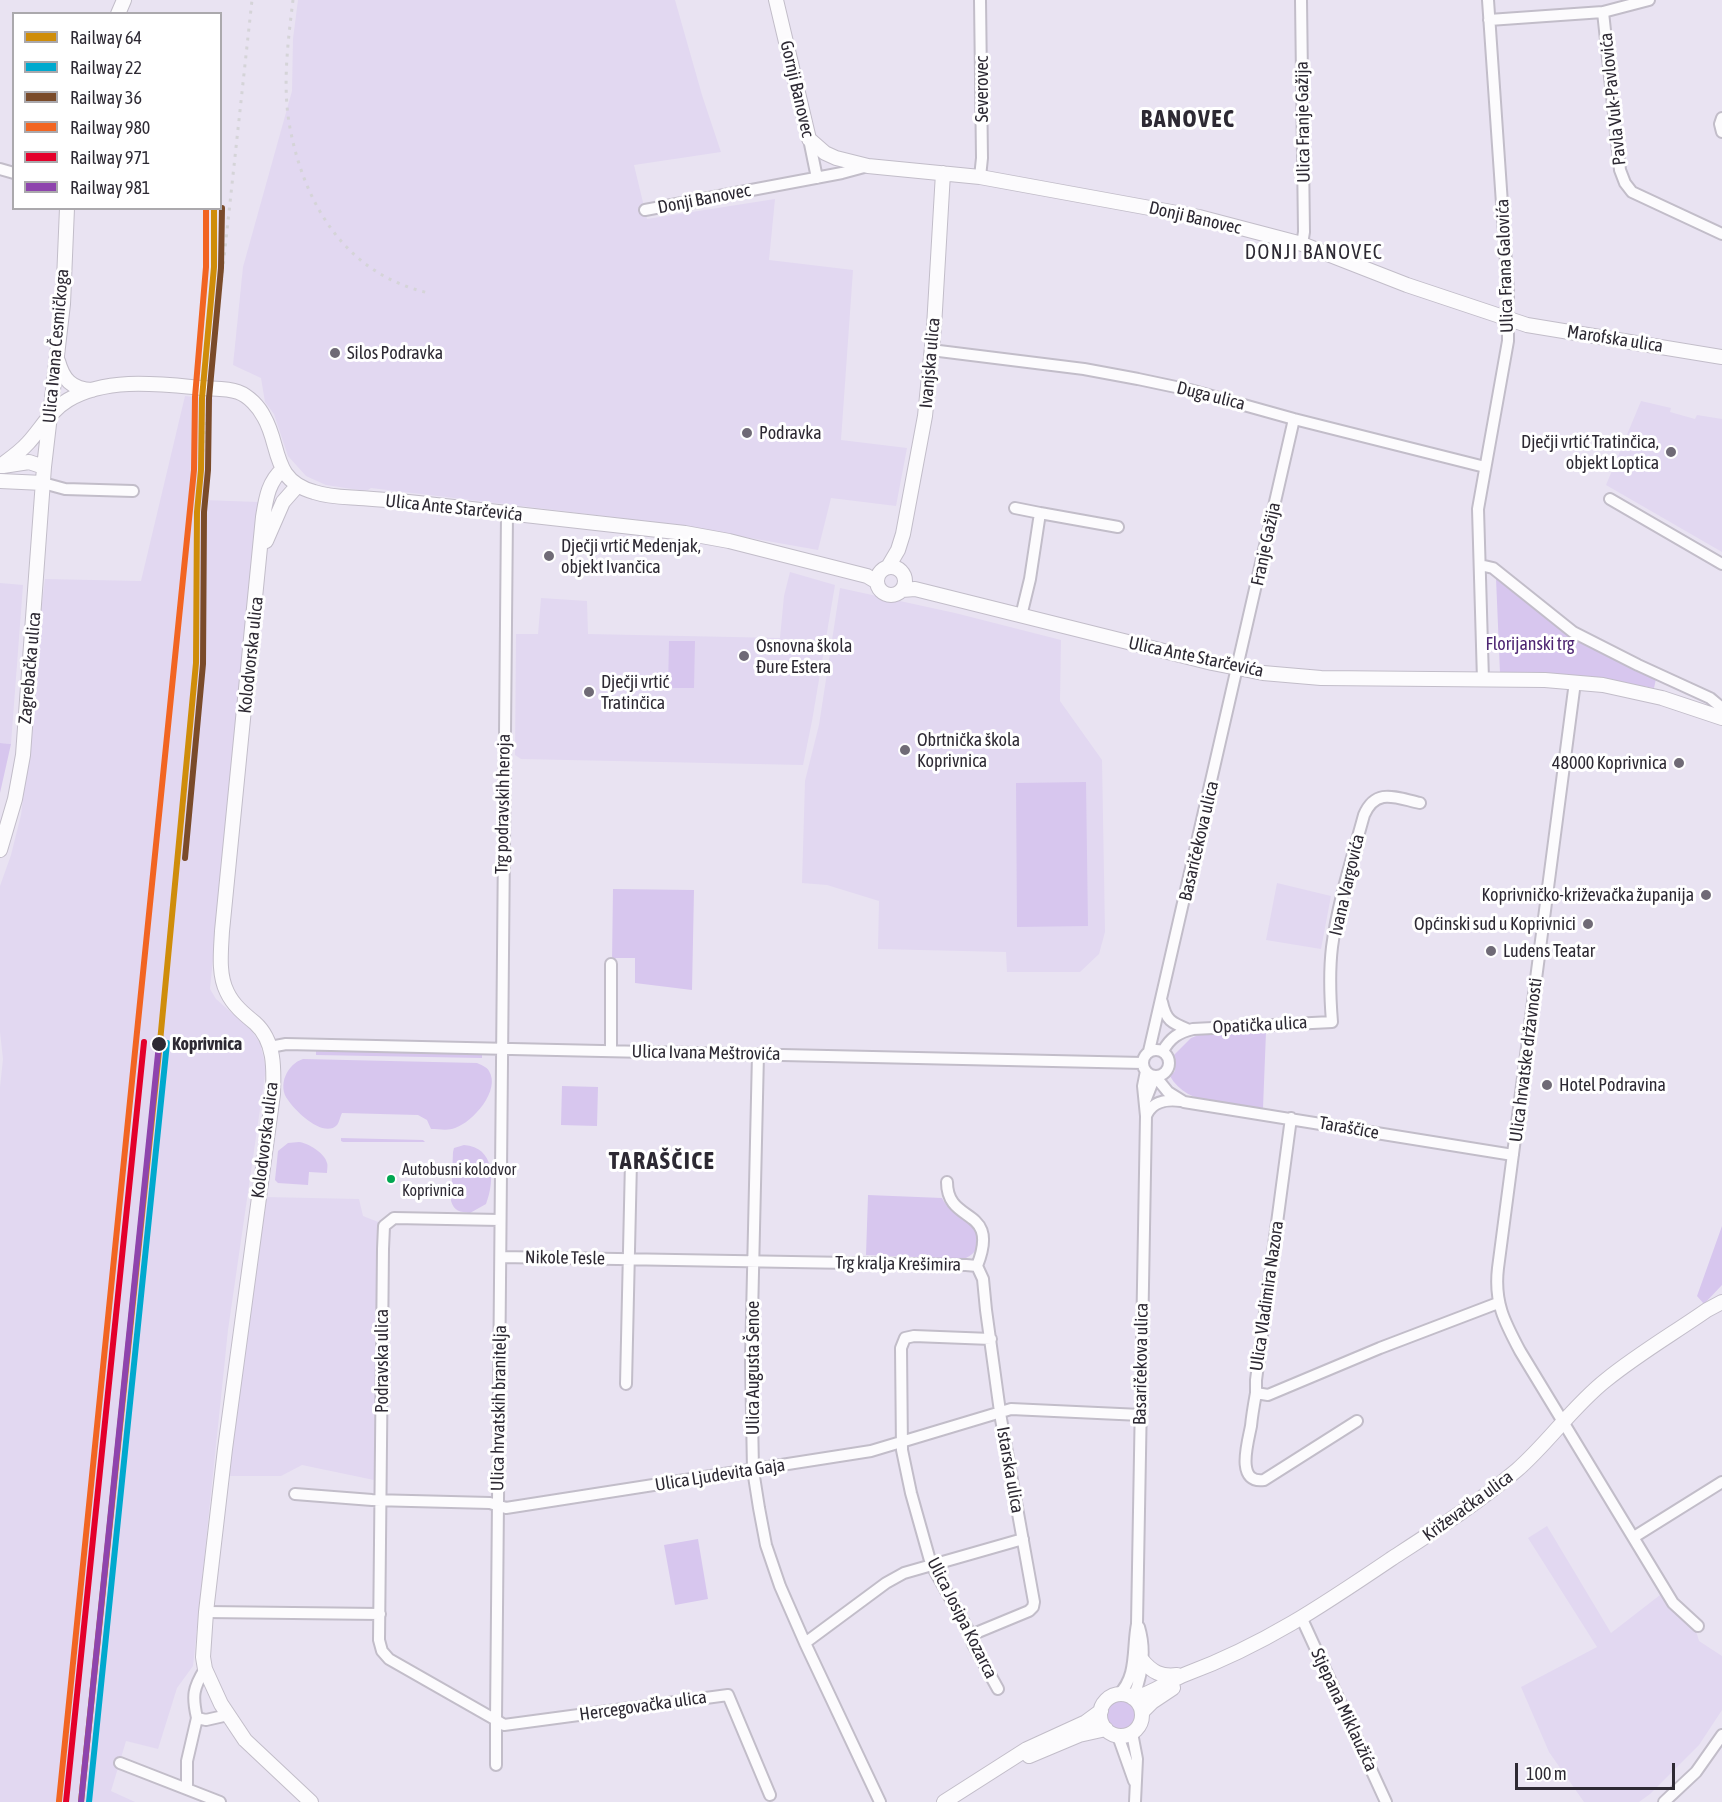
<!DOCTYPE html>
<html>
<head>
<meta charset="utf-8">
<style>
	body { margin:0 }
	#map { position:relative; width:1722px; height:1802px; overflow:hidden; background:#e9e3f2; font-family:"Asap Condensed",sans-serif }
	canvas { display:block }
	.legend { position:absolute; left:12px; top:12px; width:210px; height:198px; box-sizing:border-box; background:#fff; border:2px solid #aba9ad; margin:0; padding:8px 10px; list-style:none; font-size:18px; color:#2d2933 }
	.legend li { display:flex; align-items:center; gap:12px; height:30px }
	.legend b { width:30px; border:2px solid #aba9ad }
	.scale { position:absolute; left:1515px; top:1763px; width:160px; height:27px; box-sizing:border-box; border:3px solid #2d2933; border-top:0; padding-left:8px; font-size:18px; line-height:21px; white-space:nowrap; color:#2d2933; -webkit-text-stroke:4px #fff; paint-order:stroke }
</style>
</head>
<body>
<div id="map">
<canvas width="1722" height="1802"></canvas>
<ul class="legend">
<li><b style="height:8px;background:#cf8d0a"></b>Railway 64</li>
<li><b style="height:8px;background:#00a9ce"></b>Railway 22</li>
<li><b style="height:8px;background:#7a4b2a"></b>Railway 36</li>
<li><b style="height:8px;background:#f26522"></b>Railway 980</li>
<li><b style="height:8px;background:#e4002b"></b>Railway 971</li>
<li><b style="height:8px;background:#8e44ad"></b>Railway 981</li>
</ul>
<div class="scale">100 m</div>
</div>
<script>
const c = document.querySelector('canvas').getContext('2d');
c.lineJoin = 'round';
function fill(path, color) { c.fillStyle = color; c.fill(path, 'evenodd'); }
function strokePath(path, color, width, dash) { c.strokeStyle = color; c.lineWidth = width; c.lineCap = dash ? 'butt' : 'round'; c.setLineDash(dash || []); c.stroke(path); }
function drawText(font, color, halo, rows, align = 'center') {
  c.font = font + ' "Asap Condensed",sans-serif'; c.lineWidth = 6; c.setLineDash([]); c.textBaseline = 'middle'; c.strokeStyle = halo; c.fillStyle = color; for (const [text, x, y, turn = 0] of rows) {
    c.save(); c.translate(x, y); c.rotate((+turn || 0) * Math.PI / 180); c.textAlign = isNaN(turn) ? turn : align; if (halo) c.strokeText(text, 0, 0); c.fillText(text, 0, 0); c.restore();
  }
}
fill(new Path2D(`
	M298,0H675L702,95L721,152L634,165L647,219L775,199L769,260L853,270L841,440L907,448L896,506L831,498L818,550L671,524L371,488L368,490H359L326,485L306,476L288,456L274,414L265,402L261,378L233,365L243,267L292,91L293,39Z
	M185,396L213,399L203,500L258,502L210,989L216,999L251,1030L260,1043L266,1068L228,1330L193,1666L177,1688L158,1749L126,1741L111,1791L135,1802H0V1087L3,1059L0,1032V886L11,855L21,815L28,757L38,635L45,579L141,581Z
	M1641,401L1671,408L1670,412L1695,419L1697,415L1722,419V552L1606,485Z
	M790,572L835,585L812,721L803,765L521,759L515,755L516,634H538L541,598L587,601L588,634L780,638L784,596Z
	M0,583L23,585L11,744L0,743Z
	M840,588L955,613L1061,640L1060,701L1102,760L1105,932L1099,954L1080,972H1007L1006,952L878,949L879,901L827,885L802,883L805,781L819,725Z
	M1277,883L1331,896L1321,949L1266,940Z
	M264,1197L359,1199L363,1216L391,1227L374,1480L302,1465L281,1476H228Z
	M1547,1526L1611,1633L1660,1595L1696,1631L1699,1641L1722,1656V1710L1699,1745L1650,1794L1639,1802H1584L1549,1752L1521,1687L1597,1647L1528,1538Z`), '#e2d8f1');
fill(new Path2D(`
	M1496,578L1572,638L1656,679L1654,688L1602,679L1500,673Z
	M669,641H695L694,688H668Z
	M0,743L11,744L0,793Z
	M1086,782L1088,926L1017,927L1016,783Z
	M613,889L694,890L692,990L635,983V958H616L612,962Z
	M1206,1032H1266L1263,1108C1232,1104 1187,1107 1170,1076L1175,1071L1173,1056L1191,1038Z
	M316,1051L482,1054V1058L316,1055Z
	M303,1059L477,1063C481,1065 487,1067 489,1071C501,1090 473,1122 455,1128C448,1131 439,1129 431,1129L427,1120L418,1115L342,1113C340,1117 339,1123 337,1125C324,1139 295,1111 288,1100C277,1086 287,1064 303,1059Z
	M562,1086L598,1087L597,1126L561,1125Z
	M341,1138L423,1140L425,1142H343L341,1141Z
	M299,1142C308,1143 325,1153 327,1163C328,1164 327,1171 327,1173L309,1172L308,1185L278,1183L275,1180L278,1151L288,1143Z
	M464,1145C495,1147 495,1181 486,1204L470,1213C460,1212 454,1211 451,1201L453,1152L454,1148Z
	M868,1195L942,1198C950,1217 980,1218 978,1241C978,1251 972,1255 964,1259L866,1255Z
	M1722,1226V1285L1704,1304L1697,1296Z
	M698,1539L708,1599L675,1605L664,1545Z
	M1105 1715a15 15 0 1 1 30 0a15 15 0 1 1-30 0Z`), '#d7c6ee');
const minor = new Path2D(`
	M980,0L982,158L980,177
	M1301,0L1304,232L1302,244
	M1603,12L1620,170L1625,183L1632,192L1722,234
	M1489,20L1603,12L1649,0
	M1722,118L1720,124L1722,132
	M809,139L817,178
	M0,169L14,173
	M645,210L842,173L868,166
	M931,350L1084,369L1138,379L1190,390L1294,419L1485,467
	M43,483L65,489L133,491
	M1610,499L1722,564
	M1015,508L1040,513
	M1480,565L1493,568L1573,632L1638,665L1710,698L1722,708
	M1021,616L1030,579L1040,513L1118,527
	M1483,680L1478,509L1508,341V291L1488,0
	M1575,682L1498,1268C1494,1302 1504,1321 1520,1351L1673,1603L1698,1626
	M611,964V1051
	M1162,1002C1166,1021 1172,1023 1189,1030
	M270,1047L286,1044L1143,1063
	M1143 1063a13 13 0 1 1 26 0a13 13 0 1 1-26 0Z
	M1149,1051L1294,419
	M1163,1051C1170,1038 1179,1032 1193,1029L1332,1022C1330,997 1329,972 1332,947C1338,902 1352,859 1364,815C1376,787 1396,798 1420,803
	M758,1054L751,1360L753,1470L759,1508L766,1545L780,1586L805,1643L880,1802
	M1146,1099L1155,1076L1168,1092L1184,1102L1513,1155
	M1146,1116C1152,1101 1166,1099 1181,1101
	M1291,1118L1256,1380V1393L1268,1395L1380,1348L1498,1303
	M500,1220L394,1218L384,1226L383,1249L379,1640L382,1651L389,1659L496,1720L507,514
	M501,1257L966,1265L977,1266C1001,1205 947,1226 947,1182
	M991,1339L914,1336L905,1338L901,1348L902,1450L911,1493L931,1564L971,1635L973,1644L998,1689
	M626,1384L631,1161
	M1256,1393C1254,1404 1252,1415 1251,1426C1248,1442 1235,1484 1264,1480L1357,1421
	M295,1494L372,1500L490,1503L506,1508L871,1451L1011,1409L1141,1415
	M1634,1537L1722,1482
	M206,1612L380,1614
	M1302,1619L1386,1802
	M971,1635L1029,1611L1033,1607L1034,1602L1001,1419L986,1310L983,1279L977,1266
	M805,1643L886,1583L904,1573L1023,1539
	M205,1669C193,1688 192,1696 197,1718L206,1720L228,1715
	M1118,1695C1138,1677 1132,1648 1137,1624L1146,1116L1143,1086L1146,1071
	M1133,1698C1142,1676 1146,1650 1139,1627
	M1132,1733L1137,1759L1135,1802
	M1118,1736L1134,1781
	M120,1763L220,1802
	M496,1765V1720L504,1725L728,1695L770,1795
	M187,1788V1761L197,1718
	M1664,1802L1696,1772L1722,1735`);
const major = new Path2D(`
	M776,0L809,139L825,153L836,158L868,166L980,177L1199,217L1302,244L1407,285L1527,325L1722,357
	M118,14L124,0
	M58,361C63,379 71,389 92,390
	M0,466C10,459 20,452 28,443C41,429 51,410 68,400C107,377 159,384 202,388C214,389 227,388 238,392C249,396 259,407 264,417C281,446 271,480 314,492C329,497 344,497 359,498C378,499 398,501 418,503C507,513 596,523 685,533L729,541L867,576L877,582
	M3,466L29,462L44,467
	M283,469C268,482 266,499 263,517L222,931C221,951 218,974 227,992C233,1005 244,1014 255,1023C275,1041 274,1069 273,1094L225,1449L206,1612L203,1657L205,1669L221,1704L245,1740L311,1802
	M0,481L43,483
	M266,541L283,502L298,485
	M877 581a14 14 0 1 1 28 0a14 14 0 1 1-28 0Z
	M888,567L898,550L903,534L925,416L934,327L943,173
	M902,590L915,589L1212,663L1263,673L1321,678L1545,680L1603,685L1662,698L1722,718
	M0,850L15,799L23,755L44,467L63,304L67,208
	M1142,1660C1152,1672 1161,1677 1177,1675
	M1100 1715a21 21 0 1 1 42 0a21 21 0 1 1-42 0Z
	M1133,1698C1151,1695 1168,1681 1186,1674C1264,1645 1323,1605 1391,1559C1434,1531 1478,1503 1517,1470C1549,1442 1573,1406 1606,1380C1638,1354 1674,1333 1707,1310L1722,1302
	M1142,1712L1152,1702L1173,1688
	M1029,1756L1079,1735L1106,1729
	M944,1802L1027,1749L1086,1722L1101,1711`);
strokePath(minor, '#c2bdc9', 14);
strokePath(major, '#c2bdc9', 16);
strokePath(minor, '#fcfbfd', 10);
strokePath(major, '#fcfbfd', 14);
strokePath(new Path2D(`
	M293,0C288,41 282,87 290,128C305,207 348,275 429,293
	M201,470L252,0`), '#d5d4d8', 3, [3, 6]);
strokePath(new Path2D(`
	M81,1802L160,1042L196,663L197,512L201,470L202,398L214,267V208`), '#cf8d0a', 6);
strokePath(new Path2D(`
	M89,1802L167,1043`), '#00a9ce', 6);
strokePath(new Path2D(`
	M185,858L203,664L204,512L208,470L209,398L221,268L222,208`), '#7a4b2a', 6);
strokePath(new Path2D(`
	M59,1801L194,470L195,397L206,267V208`), '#f26522', 6);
strokePath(new Path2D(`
	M66,1802L144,1042`), '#e4002b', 6);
strokePath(new Path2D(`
	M81,1802L159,1044`), '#8e44ad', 6);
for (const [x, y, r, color] of [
	[335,353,6,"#6f6a76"],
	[747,433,6,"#6f6a76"],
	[1671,452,6,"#6f6a76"],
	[549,556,6,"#6f6a76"],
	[744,656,6,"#6f6a76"],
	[589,692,6,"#6f6a76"],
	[905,750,6,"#6f6a76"],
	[1679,763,6,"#6f6a76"],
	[1706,895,6,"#6f6a76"],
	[1588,924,6,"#6f6a76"],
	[1491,951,6,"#6f6a76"],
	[159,1044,8,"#2d2933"],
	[1547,1085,6,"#6f6a76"],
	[391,1179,5,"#00a651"]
]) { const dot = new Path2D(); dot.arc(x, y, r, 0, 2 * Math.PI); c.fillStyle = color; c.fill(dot); strokePath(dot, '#fff', 2); }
drawText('16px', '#2d2933', '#fff', [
	["Autobusni kolodvor",402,1170],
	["Koprivnica",402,1191]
], 'left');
drawText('18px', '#2d2933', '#fff', [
	["Gornji Banovec",797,89,77],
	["Severovec",982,89,-90],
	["Pavla Vuk-Pavlovića",1613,99,-96],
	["Ulica Franje Gažija",1303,122,-91],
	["Donji Banovec",704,199,-11],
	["Donji Banovec",1195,218,13],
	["Ulica Frana Galovića",1505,266,-92],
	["Marofska ulica",1615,339,9],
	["Ulica Ivana Česmičkoga",56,346,-85],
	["Ivanjska ulica",930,363,-85],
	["Duga ulica",1211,396,14],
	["Ulica Ante Starčevića",454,508,6],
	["Franje Gažija",1266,544,-78],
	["Kolodvorska ulica",251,655,-84],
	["Ulica Ante Starčevića",1196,657,12],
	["Zagrebačka ulica",30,668,-85],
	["Trg podravskih heroja",503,804,-89],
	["Basaričekova ulica",1199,841,-77],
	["Ivana Vargovića",1347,885,-77],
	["Opatička ulica",1260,1025,-3],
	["Ulica Ivana Meštrovića",706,1053,1],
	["Ulica hrvatske državnosti",1526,1060,-83],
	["Taraščice",1349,1128,10],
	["Kolodvorska ulica",265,1140,-83],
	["Nikole Tesle",565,1258,1],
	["Trg kralja Krešimira",898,1264,1],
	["Ulica Vladimira Nazora",1267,1296,-82],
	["Podravska ulica",382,1361,-90],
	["Basaričekova ulica",1141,1364,-89],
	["Ulica Augusta Šenoe",753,1368,-90],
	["Ulica hrvatskih branitelja",499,1408,-89],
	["Istarska ulica",1010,1470,80],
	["Ulica Ljudevita Gaja",720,1475,-9],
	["Križevačka ulica",1468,1506,-36],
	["Ulica Josipa Kozarca",962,1618,63],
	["Hercegovačka ulica",643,1706,-8],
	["Stjepana Miklaužića",1344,1710,65]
]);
drawText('18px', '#2d2933', '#fff', [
	["Silos Podravka",347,353],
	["Podravka",759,433],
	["Dječji vrtić Tratinčica,",1659,442,"right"],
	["objekt Loptica",1659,463,"right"],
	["Dječji vrtić Medenjak,",561,546],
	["objekt Ivančica",561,567],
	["Osnovna škola",756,646],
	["Đure Estera",756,667],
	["Dječji vrtić",601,682],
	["Tratinčica",601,703],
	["Obrtnička škola",917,740],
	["Koprivnica",917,761],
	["48000 Koprivnica",1667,763,"right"],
	["Koprivničko-križevačka županija",1694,895,"right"],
	["Općinski sud u Koprivnici",1576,924,"right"],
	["Ludens Teatar",1503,951],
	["Hotel Podravina",1559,1085]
], 'left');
drawText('18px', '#4e2673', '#fff', [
	["Florijanski trg",1530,644]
]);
drawText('bold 18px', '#2d2933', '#fff', [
	["Koprivnica",172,1044]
], 'left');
c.letterSpacing = '1.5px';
drawText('20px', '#2d2933', '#fff', [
	["DONJI BANOVEC",1314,253]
]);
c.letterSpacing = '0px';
c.letterSpacing = '1.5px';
drawText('bold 24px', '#2d2933', '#fff', [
	["BANOVEC",1188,119],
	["TARAŠČICE",662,1161]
]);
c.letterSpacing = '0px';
</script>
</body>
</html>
